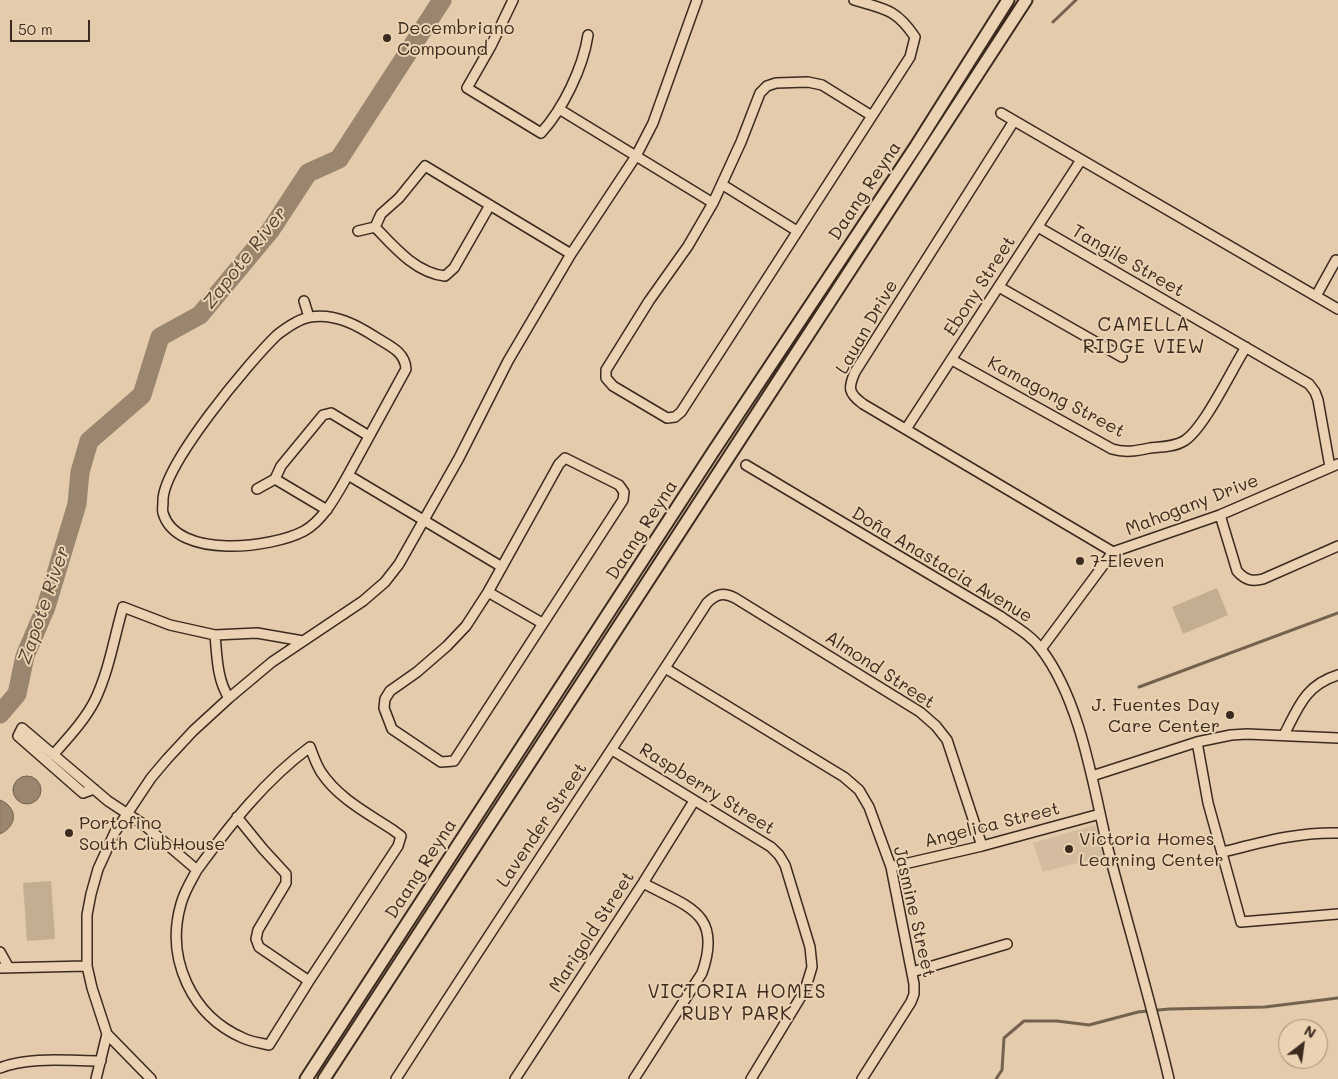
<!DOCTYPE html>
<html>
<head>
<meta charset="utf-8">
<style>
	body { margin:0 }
	#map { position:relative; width:1338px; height:1079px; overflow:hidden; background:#e3cbac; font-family:Mali,sans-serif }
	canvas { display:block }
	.north { position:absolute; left:1278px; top:1019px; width:50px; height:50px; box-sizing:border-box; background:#ead2b2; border:1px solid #a48f77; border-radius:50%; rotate:30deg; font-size:14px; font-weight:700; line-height:20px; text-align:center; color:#3b2a1e }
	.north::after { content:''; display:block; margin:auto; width:18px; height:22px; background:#3b2a1e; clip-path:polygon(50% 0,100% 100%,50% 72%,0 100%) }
	.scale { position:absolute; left:10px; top:20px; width:80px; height:22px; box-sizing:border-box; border:2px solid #3b2a1e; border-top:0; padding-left:6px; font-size:15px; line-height:18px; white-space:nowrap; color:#3b2a1e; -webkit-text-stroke:4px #ead2b2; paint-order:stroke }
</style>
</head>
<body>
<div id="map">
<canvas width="1338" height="1079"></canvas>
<div class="north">N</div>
<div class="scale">50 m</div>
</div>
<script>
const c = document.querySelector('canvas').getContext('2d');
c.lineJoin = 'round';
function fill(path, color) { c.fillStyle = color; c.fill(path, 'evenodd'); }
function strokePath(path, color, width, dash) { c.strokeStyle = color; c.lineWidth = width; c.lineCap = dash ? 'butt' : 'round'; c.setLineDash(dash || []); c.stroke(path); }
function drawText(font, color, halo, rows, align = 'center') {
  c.font = font + ' Mali,sans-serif'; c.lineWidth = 4; c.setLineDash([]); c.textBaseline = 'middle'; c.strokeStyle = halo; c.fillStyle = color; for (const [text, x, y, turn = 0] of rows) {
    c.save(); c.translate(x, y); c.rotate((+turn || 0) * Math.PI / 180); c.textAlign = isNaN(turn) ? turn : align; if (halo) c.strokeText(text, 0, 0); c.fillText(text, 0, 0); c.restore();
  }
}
fill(new Path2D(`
	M1095,825L1103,856L1043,872L1033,843Z`), '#d3bc9f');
fill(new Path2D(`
	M1217,588L1228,615L1183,634L1172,607Z
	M51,881L55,939L27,941L23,883Z`), '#c4ae92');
const water = new Path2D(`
	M13 790a14 14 0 1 1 28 0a14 14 0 1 1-28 0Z
	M0,800C18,807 18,826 0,834Z`);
fill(water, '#9a856e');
strokePath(water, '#74614e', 1);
strokePath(new Path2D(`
	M1053,22L1076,0
	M1139,687L1338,613
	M996,1079L1002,1070L1004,1038L1024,1021H1057L1089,1025L1138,1012L1169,1009L1265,1007L1338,998`), '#74614e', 3);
strokePath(new Path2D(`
	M0,714L17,694L25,656L46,607L77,504L80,472L89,441L142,395L160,337L200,315L270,231L308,173L339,159L442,0`), '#9a856e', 19);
const street = new Path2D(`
	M513,0L491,46L467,88L541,133C563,109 583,68 588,35
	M854,0C885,9 896,9 915,37L910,57L681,412L675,417L667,418L613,386L606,378V370L649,301L688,246L713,203L741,142L760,93L767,86L776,83L808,82L822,85L872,116
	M559,109L713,203
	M1001,113L1338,309
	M1014,121L855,372C848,388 848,393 863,404L1113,552
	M723,185L797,231
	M490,205L454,268L445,276C416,273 394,247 375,227L381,214L399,198L425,166L571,254
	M1038,227L1309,384L1315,392L1318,400L1330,467
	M358,231L375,227
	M999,287L1122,357
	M1316,296L1336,260
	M304,301L309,317
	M952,360L1112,449C1125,453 1136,451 1150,448C1161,447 1174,447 1184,441C1204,429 1232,369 1246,347
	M906,429L1081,160
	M565,458L619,485L624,492L623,500L454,761L441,762L392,729L384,708L385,699L390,691L417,672L447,646L466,626L488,592L559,464Z
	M746,465L1000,616C1014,626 1031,635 1041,649C1081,701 1093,786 1108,849C1128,926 1151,1002 1169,1079
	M348,475L406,369C405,352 390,346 377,338C357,325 335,313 310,317C299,319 286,328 277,335C250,361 161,467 163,502C163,505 162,510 163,513C177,560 272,548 304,531C324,520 337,494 348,475L502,567
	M257,489L275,479
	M327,510L275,479L281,466L323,415L331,413L369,436
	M1220,515L1237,571C1245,580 1252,582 1263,579L1338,546
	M488,592L542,623
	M215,635C217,656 217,680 229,698
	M1041,649L1113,552L1220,515L1338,464
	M665,668L844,777L859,790L869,807L891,867L914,984V994L911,1002L862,1079
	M1284,735C1298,708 1305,685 1338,675
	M1197,742L1208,803L1241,922L1338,914
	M612,750L771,847L779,855L785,865L810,947L812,967L805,990L751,1079
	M53,755C68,738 85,720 95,700C109,671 114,638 123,607L170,625L215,635L257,633L303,641
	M1092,776L1197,742L1231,735L1247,734L1338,738
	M94,789L83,793L18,736L22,728L108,801L143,824L197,870C230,825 265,780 310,747C313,755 316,764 321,772C338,798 367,813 393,830L401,836L398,846L309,981L269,1045C261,1043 251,1042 243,1038C192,1016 165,959 181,904C184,892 191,881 197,870
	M237,817L263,849L286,874V883L258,930L256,939L259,947L309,981
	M1223,852C1263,842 1297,832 1338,833
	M891,867L982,846L1100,814
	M0,952L9,968
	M0,968L87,966
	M912,972L1007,944
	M107,1034L151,1079
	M0,1068C29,1056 70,1061 101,1061
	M96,1079L107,1034L92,988L87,966V915L91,894L98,869L115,832L151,778L167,759L193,731L229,698L272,662L363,601L385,582L399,564L459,458L508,361L571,254L636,156L653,123L697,0
	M396,1079C498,919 604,763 707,603C716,594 723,592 735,598L920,712L936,726L947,740L982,846
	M515,1079L643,883L694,801
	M634,1079L702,973C723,913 688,907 643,883`);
const secondary = new Path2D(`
	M306,1079L713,452L916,146L1008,0
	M324,1079L1026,0`);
strokePath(street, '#3b2a1e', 12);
strokePath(secondary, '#3b2a1e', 15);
strokePath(street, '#ead2b2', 9);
strokePath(secondary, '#ead2b2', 11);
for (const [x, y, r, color] of [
	[387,38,5,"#3b2a1e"],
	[1080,561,5,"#3b2a1e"],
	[1230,715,5,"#3b2a1e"],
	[69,833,5,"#3b2a1e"],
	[1069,849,5,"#3b2a1e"]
]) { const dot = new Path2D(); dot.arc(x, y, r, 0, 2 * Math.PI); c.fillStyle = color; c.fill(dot); strokePath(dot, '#ead2b2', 2); }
drawText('18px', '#3b2a1e', '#ead2b2', [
	["Decembriano",397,28],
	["Compound",397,49],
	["7-Eleven",1090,561],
	["J. Fuentes Day",1220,705,"right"],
	["Care Center",1220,726,"right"],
	["Portofino",79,823],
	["South ClubHouse",79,844],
	["Victoria Homes",1079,839],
	["Learning Center",1079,860]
], 'left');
drawText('18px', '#3b2a1e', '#ead2b2', [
	["Daang Reyna",865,191,-56],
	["Tangile Street",1128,261,30],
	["Ebony Street",980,286,-57],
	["Lauan Drive",867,327,-60],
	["Kamagong Street",1056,397,28],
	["Mahogany Drive",1192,505,-21],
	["Daang Reyna",642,530,-57],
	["Doña Anastacia Avenue",942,565,31],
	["Almond Street",880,670,33],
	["Raspberry Street",707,789,32],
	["Lavender Street",542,825,-56],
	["Angelica Street",992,825,-14],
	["Daang Reyna",421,869,-57],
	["Jasmine Street",914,912,77],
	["Marigold Street",592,932,-57]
]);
drawText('italic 19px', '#534132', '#ead2b2', [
	["Zapote River",245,258,-52],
	["Zapote River",44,605,-71]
]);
c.letterSpacing = '1px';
drawText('19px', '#3b2a1e', '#ead2b2', [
	["CAMELLA",1144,325],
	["RIDGE VIEW",1144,347],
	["VICTORIA HOMES",737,992],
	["RUBY PARK",737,1014]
]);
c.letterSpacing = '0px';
</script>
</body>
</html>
